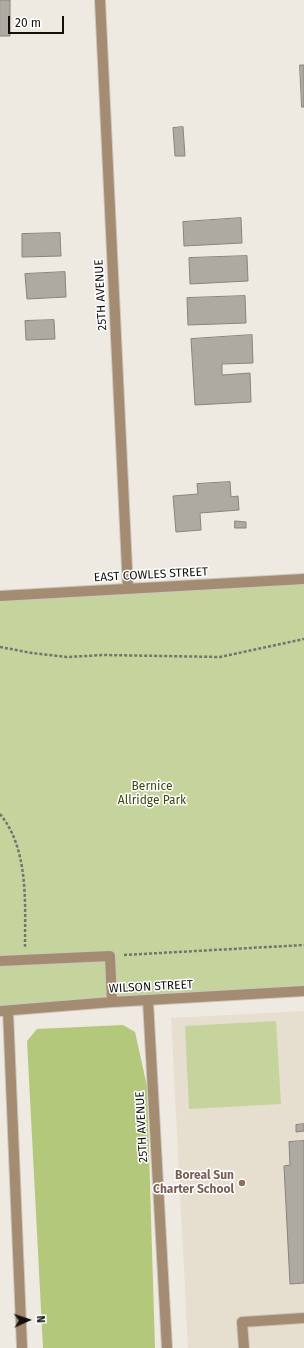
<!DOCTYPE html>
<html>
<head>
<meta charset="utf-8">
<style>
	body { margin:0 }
	#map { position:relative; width:304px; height:1348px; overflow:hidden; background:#efeae1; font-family:"Fira Sans",sans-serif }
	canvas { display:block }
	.north { position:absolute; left:8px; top:1300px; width:40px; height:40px; -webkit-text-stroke:3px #fff; paint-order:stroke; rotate:87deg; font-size:11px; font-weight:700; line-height:16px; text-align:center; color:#11100d }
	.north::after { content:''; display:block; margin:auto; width:14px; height:18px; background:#11100d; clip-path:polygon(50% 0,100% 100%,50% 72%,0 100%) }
	.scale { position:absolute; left:8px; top:16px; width:56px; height:18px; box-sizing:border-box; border:2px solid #11100d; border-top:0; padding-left:5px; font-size:12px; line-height:14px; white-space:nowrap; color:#11100d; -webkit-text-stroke:3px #fff; paint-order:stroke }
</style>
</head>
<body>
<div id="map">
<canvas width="304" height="1348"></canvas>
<div class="north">N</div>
<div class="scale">20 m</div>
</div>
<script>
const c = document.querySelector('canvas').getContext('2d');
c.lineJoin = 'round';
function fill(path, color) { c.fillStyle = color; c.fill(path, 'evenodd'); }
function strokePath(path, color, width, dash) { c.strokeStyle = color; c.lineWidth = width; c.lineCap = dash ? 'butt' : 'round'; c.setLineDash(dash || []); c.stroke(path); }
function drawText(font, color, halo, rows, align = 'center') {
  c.font = font + ' "Fira Sans",sans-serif'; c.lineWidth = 3; c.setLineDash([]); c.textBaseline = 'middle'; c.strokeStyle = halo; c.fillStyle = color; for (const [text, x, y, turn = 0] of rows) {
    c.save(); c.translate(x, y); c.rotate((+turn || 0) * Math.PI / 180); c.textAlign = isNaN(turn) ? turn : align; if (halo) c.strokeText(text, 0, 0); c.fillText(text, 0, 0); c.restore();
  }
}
fill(new Path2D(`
	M304,1011V1348H188L171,1018Z`), '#e6dece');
fill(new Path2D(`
	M304,579V991L0,1009V596Z
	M276,1021L281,1104L189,1109L185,1026Z`), '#c4d49c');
fill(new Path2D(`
	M123,1025L135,1032L147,1086L155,1348H43L27,1041L37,1029Z`), '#b3c87a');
const building = new Path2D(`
	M0,0H10V36H0Z
	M300,65H304V107H302Z
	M183,127L185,156H175L173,128Z
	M241,218L242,243L184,246L183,222Z
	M60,233L61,256L22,257V234Z
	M247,256L248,281L190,284L189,258Z
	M65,272L66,297L27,299L25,274Z
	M245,296L246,323L188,325L187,298Z
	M54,320L55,339L26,340L25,321Z
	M252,335L253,363L222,364V375L250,373L251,402L195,405L191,339Z
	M230,482L231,497L238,496L239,510L200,513L201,530L176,532L173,496L198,494L197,484Z
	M235,521L246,522V528H235Z
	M304,1124V1131L296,1132V1125Z
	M304,1141V1283L290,1284L284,1166L290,1165L289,1142Z`);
fill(building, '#aeaaa2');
strokePath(building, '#88847c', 1);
const minor = new Path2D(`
	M100,0L128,589
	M0,596L304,579
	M0,961L110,956L112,1002
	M148,1001L167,1348
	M0,1011L112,1002L304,991
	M8,1011L22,1348
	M244,1348L242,1322L304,1318`);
strokePath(minor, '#cbc7bf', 12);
strokePath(new Path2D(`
	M0,647L32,653L67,657L104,655L220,657L304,639
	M0,814C29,849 25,904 25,947
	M124,955L304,945`), '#76736e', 2.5, [3, 2]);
strokePath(minor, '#a38c71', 10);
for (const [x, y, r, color] of [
	[242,1183,4,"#8d6e63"]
]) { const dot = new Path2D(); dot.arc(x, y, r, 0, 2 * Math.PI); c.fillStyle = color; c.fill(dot); strokePath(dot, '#fff', 1.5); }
drawText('12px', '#11100d', '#fff', [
	["25TH AVENUE",101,295,-93],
	["EAST COWLES STREET",151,575,-3],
	["WILSON STREET",151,987,-3],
	["25TH AVENUE",142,1127,-93]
]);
drawText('12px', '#39450a', '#fff', [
	["Bernice",152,787],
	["Allridge Park",152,801]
]);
drawText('bold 12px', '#785e54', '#fff', [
	["Boreal Sun",234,1176],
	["Charter School",234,1190]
], 'right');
</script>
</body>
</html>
